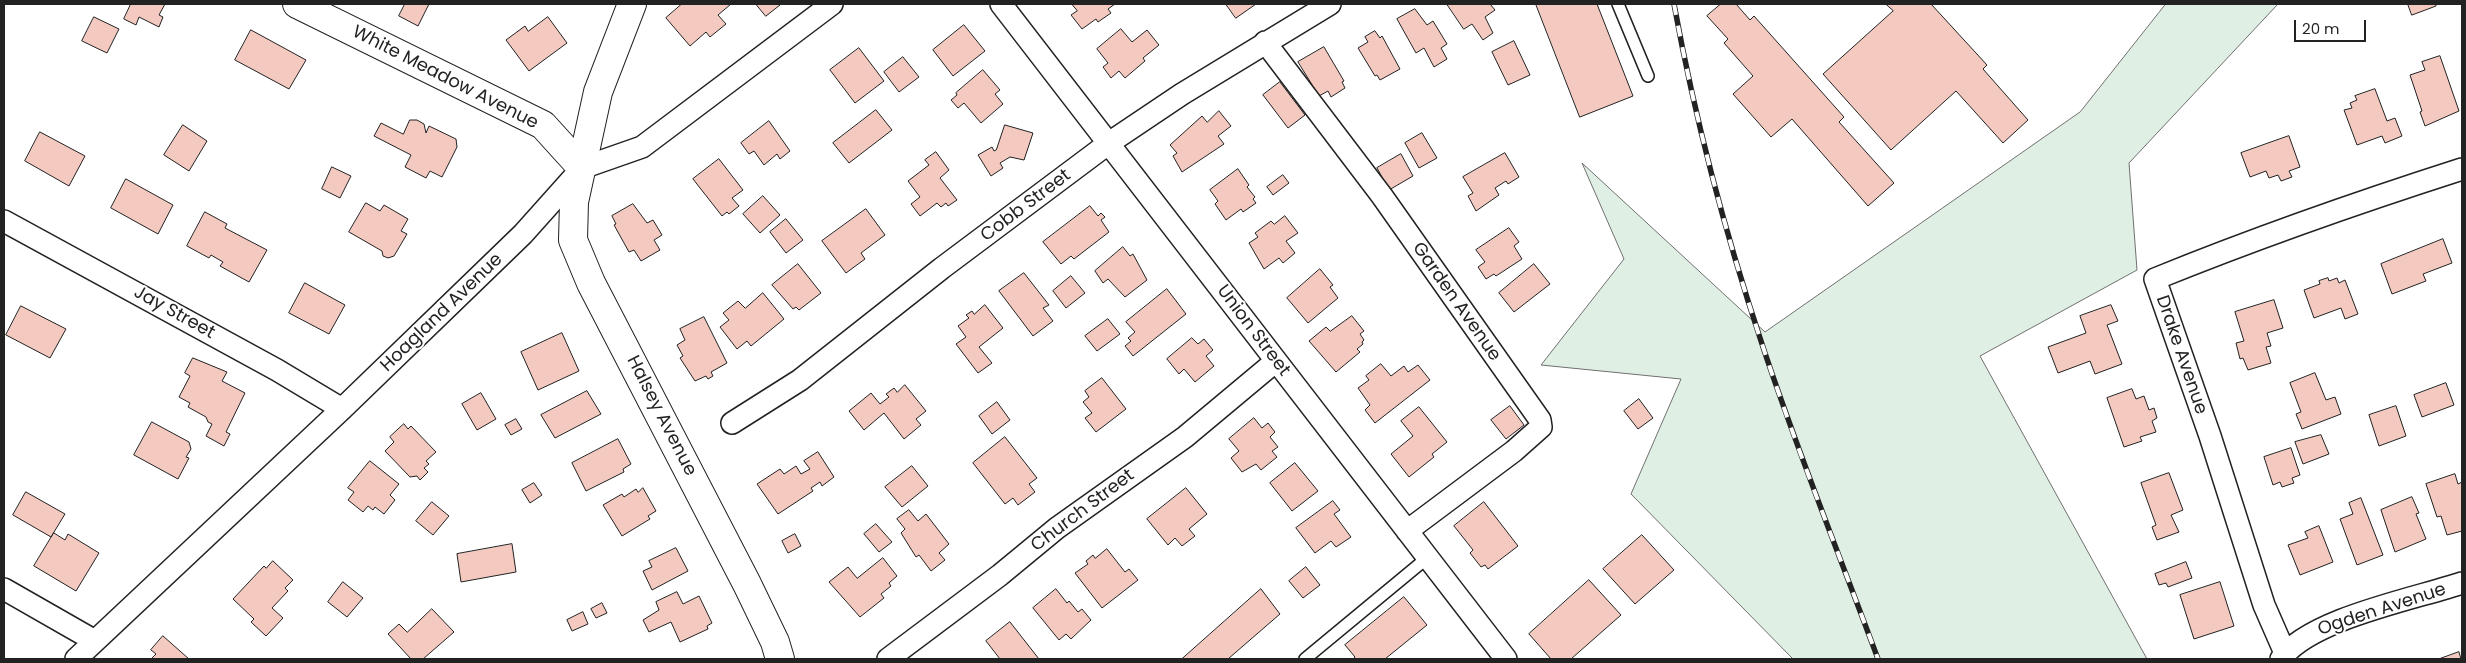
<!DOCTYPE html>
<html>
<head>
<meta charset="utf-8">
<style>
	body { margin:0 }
	#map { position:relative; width:2466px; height:663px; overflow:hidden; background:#fff; font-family:Poppins,sans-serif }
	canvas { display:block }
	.frame { position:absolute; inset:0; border:5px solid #222; pointer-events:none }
	.scale { position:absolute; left:2294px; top:20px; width:72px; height:22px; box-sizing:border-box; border:2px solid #222; border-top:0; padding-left:6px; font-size:15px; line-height:18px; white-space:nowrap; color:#222; -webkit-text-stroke:4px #fff; paint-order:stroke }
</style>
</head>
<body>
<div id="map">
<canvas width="2466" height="663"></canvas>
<div class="frame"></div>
<div class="scale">20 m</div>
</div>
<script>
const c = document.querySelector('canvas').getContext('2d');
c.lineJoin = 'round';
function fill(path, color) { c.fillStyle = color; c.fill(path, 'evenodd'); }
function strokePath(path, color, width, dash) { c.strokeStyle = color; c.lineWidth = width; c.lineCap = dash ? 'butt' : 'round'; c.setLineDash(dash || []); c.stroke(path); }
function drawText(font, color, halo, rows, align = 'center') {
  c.font = font + ' Poppins,sans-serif'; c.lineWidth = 4; c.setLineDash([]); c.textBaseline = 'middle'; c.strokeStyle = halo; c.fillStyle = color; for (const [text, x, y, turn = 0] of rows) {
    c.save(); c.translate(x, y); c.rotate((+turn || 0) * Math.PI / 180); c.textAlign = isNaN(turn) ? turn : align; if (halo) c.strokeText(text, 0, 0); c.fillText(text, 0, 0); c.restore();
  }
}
const green = new Path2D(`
	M2166,4H2278L2129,163L2137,270L1980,356L2147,659H1793L1631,494L1681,379L1541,365L1624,259L1582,163L1765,332L2080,112Z`);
fill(green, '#e0efe3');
strokePath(green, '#6f6f6f', 1);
const building = new Path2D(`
	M131,4H165L159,15L163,17L159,27L139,17L136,25L124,19Z
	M405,4H429L418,26L399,16Z
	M682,4H731L718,15L726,24L710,37L706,32L690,46L666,18Z
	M756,4H779L780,5L766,16Z
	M1072,4H1115L1108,9L1111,13L1098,22L1096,19L1082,29L1071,15L1077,11Z
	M1226,4H1256L1236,18Z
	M1447,4H1490L1495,10L1485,17L1493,33L1483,40L1472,24L1464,29Z
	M1536,4H1597L1633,96L1580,117Z
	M1721,4H1736L1750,20L1754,16L1844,117L1839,122L1894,183L1868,206L1792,119L1771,137L1733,94L1753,76L1724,43L1728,39L1707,16Z
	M1886,4H1931L1987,65L1983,69L2028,120L2003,143L1956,91L1891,150L1823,74L1893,11Z
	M2408,4H2436V6L2412,15Z
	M1415,9L1427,25L1433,21L1447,44L1441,48L1447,59L1434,67L1424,48L1416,53L1397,19Z
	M94,17L119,29L107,53L82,41Z
	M548,17L567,43L529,71L506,40L525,26L528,31Z
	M964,25L985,51L953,76L933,50Z
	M1121,29L1132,42L1147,30L1159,45L1143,58L1145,61L1125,78L1119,71L1111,78L1103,67L1108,63L1097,49Z
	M251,30L306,60L289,89L235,60Z
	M1375,31L1380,38L1382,36L1400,69L1380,80L1377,75L1375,76L1358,48L1368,42L1365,37Z
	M1514,41L1530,75L1508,85L1492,52Z
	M1324,47L1344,81L1342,82L1345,88L1331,97L1328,91L1319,96L1298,62Z
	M859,48L884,81L855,103L830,70Z
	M2440,56L2459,111L2425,126L2420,112L2422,111L2410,75L2425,70L2422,62Z
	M903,57L919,77L899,92L884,72Z
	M983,70L1000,90L995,94L1003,104L981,123L964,103L958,108L951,100L957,95L956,93Z
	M1280,82L1305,115L1288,128L1263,95Z
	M2375,89L2387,121L2395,118L2402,136L2385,143L2382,136L2357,145L2344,110L2352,108L2350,103L2357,100L2355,96Z
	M876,110L892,130L849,163L833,143Z
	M1219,111L1231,126L1218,136L1224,144L1182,172L1173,156L1177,153L1170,145L1202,116L1207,122Z
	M410,120H417L424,124L426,133L429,126L456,139L457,147L442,177L430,171L426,178L405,167L411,155L374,136L381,123L403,134Z
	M769,121L790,151L780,159L777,154L764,165L754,151L749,154L741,143Z
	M183,125L207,141L189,171L164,155Z
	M1005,125L1033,133L1024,160L1010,157L1000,163L1003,168L991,176L978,155L992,147L994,151L996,150Z
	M40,132L85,156L69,186L25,161Z
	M1422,133L1437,158L1419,168L1405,143Z
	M2289,136L2300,167L2289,171L2292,177L2281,181L2278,175L2269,178L2266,171L2250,177L2241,153Z
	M936,152L949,170L940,178L957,200L948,206L946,203L941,207L937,203L920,216L911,204L920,197L908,181L929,165L925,160Z
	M1505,153L1519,177L1508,184L1506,181L1495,188L1499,195L1476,211L1468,196L1473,193L1463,177Z
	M1401,154L1413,176L1389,190L1377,168Z
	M719,159L743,190L732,198L739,206L729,214L727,212L722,216L693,179Z
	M332,167L351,176L340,198L322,189Z
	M1238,169L1249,185L1247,187L1255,197L1253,199L1256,203L1243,212L1241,209L1226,220L1215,204L1218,201L1210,190Z
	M1283,175L1289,183L1273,195L1267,187Z
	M126,179L173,205L158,234L111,208Z
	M763,196L780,215L760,233L743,214Z
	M366,203L380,211L384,205L408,219L401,231L407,234L394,256L388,258L383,256L382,251L349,232Z
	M633,204L647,223L653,220L662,235L654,240L660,250L641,261L634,250L629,252L614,225L616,224L612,216Z
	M1090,206L1098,216L1101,213L1105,217L1101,220L1109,232L1074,259L1071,256L1061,264L1043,242Z
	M866,209L885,235L861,253L865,259L846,273L822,241Z
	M205,212L227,224L225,228L267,250L249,282L220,266L223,262L211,255L209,258L187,246Z
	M1285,216L1298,233L1286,241L1295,253L1283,263L1279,258L1264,269L1249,243L1258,237L1255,233L1271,221L1274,224Z
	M786,219L803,240L786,253L770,232Z
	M1509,228L1519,242L1514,246L1522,259L1496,276L1494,274L1486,279L1478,267L1485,262L1476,250Z
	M2443,239L2452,263L2423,274L2426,281L2392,294L2381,264Z
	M1123,247L1130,256L1133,254L1147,280L1125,297L1108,279L1103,283L1095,271Z
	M798,264L821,293L799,310L796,307L793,309L772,285Z
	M1534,264L1550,284L1514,312L1499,293Z
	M1320,269L1333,285L1330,287L1338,298L1308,323L1287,298Z
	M1024,273L1049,305L1043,308L1053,321L1033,336L999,291Z
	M1071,276L1085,293L1066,308L1053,291Z
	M2328,278L2329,281L2337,278L2339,283L2345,280L2358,314L2345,319L2341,308L2314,318L2304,290L2320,284L2319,281Z
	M305,283L345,305L329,334L289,313Z
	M1167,289L1186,314L1133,356L1125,346L1131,341L1128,338L1135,332L1126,322Z
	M763,293L784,319L751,346L747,341L737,349L720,327L729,320L723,313L738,301L745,308Z
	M2274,300L2283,328L2267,333L2271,346L2266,347L2271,363L2248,370L2243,358L2240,359L2236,343L2244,341L2235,312Z
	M985,305L1003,328L979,347L992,363L978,373L956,344L966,337L958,326L969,318L966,315L972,311L974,314Z
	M2111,305L2118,321L2107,325L2122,364L2095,374L2090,361L2058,373L2048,347L2086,333L2080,316Z
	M21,306L66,329L50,358L6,335Z
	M1352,316L1364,331L1360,334L1364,340L1362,342L1363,344L1357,349L1360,352L1336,372L1309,341L1326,327L1330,331Z
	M704,317L727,363L711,372L713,376L708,379L706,376L695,381L680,358L683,356L677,345L685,340L680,329Z
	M1108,319L1120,334L1097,351L1085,336Z
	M562,333L579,371L538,390L521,352Z
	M1192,338L1198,344L1204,339L1213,350L1206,356L1214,366L1195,382L1184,369L1179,374L1167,359Z
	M193,358L227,372L222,381L245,393L226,432L230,434L224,446L206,436L212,424L208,422L206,417L188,407L190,403L179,397L190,376L185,373Z
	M1381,364L1391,376L1404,366L1408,372L1418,365L1430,380L1375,423L1365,410L1370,405L1358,388L1369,380L1366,376Z
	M2315,373L2326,400L2335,397L2341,414L2302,429L2296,414L2301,412L2290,383Z
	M1102,378L1126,409L1096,432L1085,418L1092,413L1083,402L1089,397L1085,391Z
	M2446,383L2454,405L2422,417L2414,395Z
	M905,385L926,411L916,419L921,425L904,439L884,413L864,430L849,411L871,393L880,404L889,397L886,394L894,388L897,392Z
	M2132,389L2136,399L2144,396L2149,410L2154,408L2157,418L2152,421L2156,432L2140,437L2142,441L2124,447L2107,398Z
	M587,391L601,414L555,438L541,415Z
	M481,393L496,419L477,430L462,404Z
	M1639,399L1653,418L1638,429L1624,411Z
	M997,402L1010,420L992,434L979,416Z
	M1510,406L1524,425L1506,439L1491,420Z
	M2396,406L2406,436L2379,446L2369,415Z
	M1419,407L1447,442L1432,454L1434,457L1409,477L1391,454L1413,436L1401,421Z
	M1254,418L1262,428L1268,423L1275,432L1270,437L1278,447L1272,451L1277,457L1261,470L1256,464L1242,472L1231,458L1239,451L1229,439Z
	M516,419L522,429L511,435L505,425Z
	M152,422L189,442L191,449L186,457L189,458L178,479L134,455Z
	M404,424L408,429L411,426L436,452L426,461L429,464L424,468L428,472L420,480L417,476L410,477L385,451L394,442L390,437Z
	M2321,435L2329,454L2303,464L2295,442Z
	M1005,437L1037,478L1029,484L1035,492L1018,505L1013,498L1005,504L973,463Z
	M618,439L631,464L623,469L624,472L586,491L572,463Z
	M2291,448L2300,475L2292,478L2294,483L2282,487L2280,482L2273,485L2264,457Z
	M818,452L834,477L822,486L820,482L811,488L813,491L778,514L757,484L780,469L784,474L796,466L801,474L810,469L804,461Z
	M370,461L399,484L390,495L395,500L384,514L375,507L373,510L368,506L363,512L348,500L354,492L348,488Z
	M1295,463L1318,491L1292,511L1270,483Z
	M912,466L928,486L902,507L885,487Z
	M2169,473L2183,510L2171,515L2179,532L2157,540L2152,527L2156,525L2141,483Z
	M2455,474L2458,484L2462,482V531L2447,535L2441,516L2437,517L2426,484Z
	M534,483L542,495L530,503L522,490Z
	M643,488L656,511L648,516L650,519L622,536L603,505L622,494L624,497L636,489L638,492Z
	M1186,488L1207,514L1189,529L1195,536L1182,546L1175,538L1168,545L1147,519Z
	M26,492L65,514L51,537L13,515Z
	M2412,497L2419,513L2416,514L2426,539L2395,552L2381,510Z
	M2361,498L2383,555L2357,565L2340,519L2353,514L2349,503Z
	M1333,501L1340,510L1334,514L1351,537L1336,547L1331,541L1315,553L1296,528Z
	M432,502L449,516L433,535L416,521Z
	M1484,502L1518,546L1488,569L1485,565L1481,567L1470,553L1473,550L1454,526Z
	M909,510L918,521L926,514L949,544L939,553L945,560L931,571L919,555L916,557L901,533L905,529L897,519Z
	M876,524L892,542L879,552L864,534Z
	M2319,526L2333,562L2300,575L2288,545L2308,538L2305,532Z
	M54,533L65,540L68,534L99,553L76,591L34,566Z
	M795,534L801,546L788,553L782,541Z
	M1642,535L1674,570L1635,604L1603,569Z
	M512,544L516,572L461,582L457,554Z
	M676,548L688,571L652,590L643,571L652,567L649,561Z
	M1107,549L1125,572L1129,569L1138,580L1102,608L1075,573L1088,564L1086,561L1093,555L1095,558Z
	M883,558L897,576L889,583L891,586L881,594L884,598L860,617L829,582L848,567L857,578Z
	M273,561L293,580L285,588L288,591L272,608L283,618L266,636L251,622L254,619L233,599L264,566L266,568Z
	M2186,562L2192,578L2168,587L2166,583L2159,585L2155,574Z
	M1306,567L1320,585L1303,598L1289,581Z
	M1589,580L1621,615L1571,659H1551L1529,634Z
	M343,582L363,598L347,617L328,602Z
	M2220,582L2234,626L2194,639L2180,595Z
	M1056,589L1067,603L1069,601L1078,612L1082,609L1091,620L1071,639L1066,634L1059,640L1033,608Z
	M1261,589L1280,614L1228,659H1182Z
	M677,592L683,604L699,596L712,623L707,626L708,629L680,642L671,622L649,632L643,620L659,610L656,602Z
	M1404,597L1427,625L1385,659H1353L1355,657L1345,645Z
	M602,603L607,613L596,618L591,609Z
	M432,609L454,632L423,659H411L388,634L399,624L407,632Z
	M583,612L588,624L572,631L567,620Z
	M1010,622L1039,659H1000L986,641Z
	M163,636L189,659H151L156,654L151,650Z
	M2459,652L2461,659H2439Z`);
fill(building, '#f3c9c0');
strokePath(building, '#222', 1);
const service = new Path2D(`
	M1618,4L1648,76
	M1305,659L1427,558`);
const minor = new Path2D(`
	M1001,4L1506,659
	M1265,42L1382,196L1540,420L1541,427L1514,451L1407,531
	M4,221L277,370L342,409
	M732,423L800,380L942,268L1109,143L1182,94L1330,4
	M4,589L95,641
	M2285,653L2264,605L2210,436L2155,279C2256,238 2359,202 2462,169
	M76,659L342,409L523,234L582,168L642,147L832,4
	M888,659L1000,575L1057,528L1185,437L1276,361
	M2281,659C2309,619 2414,599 2462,583`);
const tertiary = new Path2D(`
	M297,4L543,125L582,168`);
const primary = new Path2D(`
	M632,4L598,92L574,202L573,240L591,283L747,584L775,642L780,659`);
strokePath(service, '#222', 14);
strokePath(minor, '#222', 24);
strokePath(tertiary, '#222', 30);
strokePath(primary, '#222', 30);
strokePath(service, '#fff', 11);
strokePath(minor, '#fff', 21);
strokePath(tertiary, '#fff', 28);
strokePath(primary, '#fff', 28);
const rail = new Path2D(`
	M1674,4C1695,119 1725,233 1762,344C1797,450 1839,554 1878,659`);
strokePath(rail, '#222', 5.5);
strokePath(rail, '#fff', 4, [11]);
drawText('18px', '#222', '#fff', [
	["White Meadow Avenue",445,78,27],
	["Cobb Street",1026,206,-37],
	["Garden Avenue",1456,302,55],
	["Jay Street",174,313,29],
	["Hoagland Avenue",442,313,-44],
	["Union Street",1253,331,53],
	["Drake Avenue",2181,355,71],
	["Halsey Avenue",661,416,63],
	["Church Street",1083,511,-37],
	["Ogden Avenue",2382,610,-18]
]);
</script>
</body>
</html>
